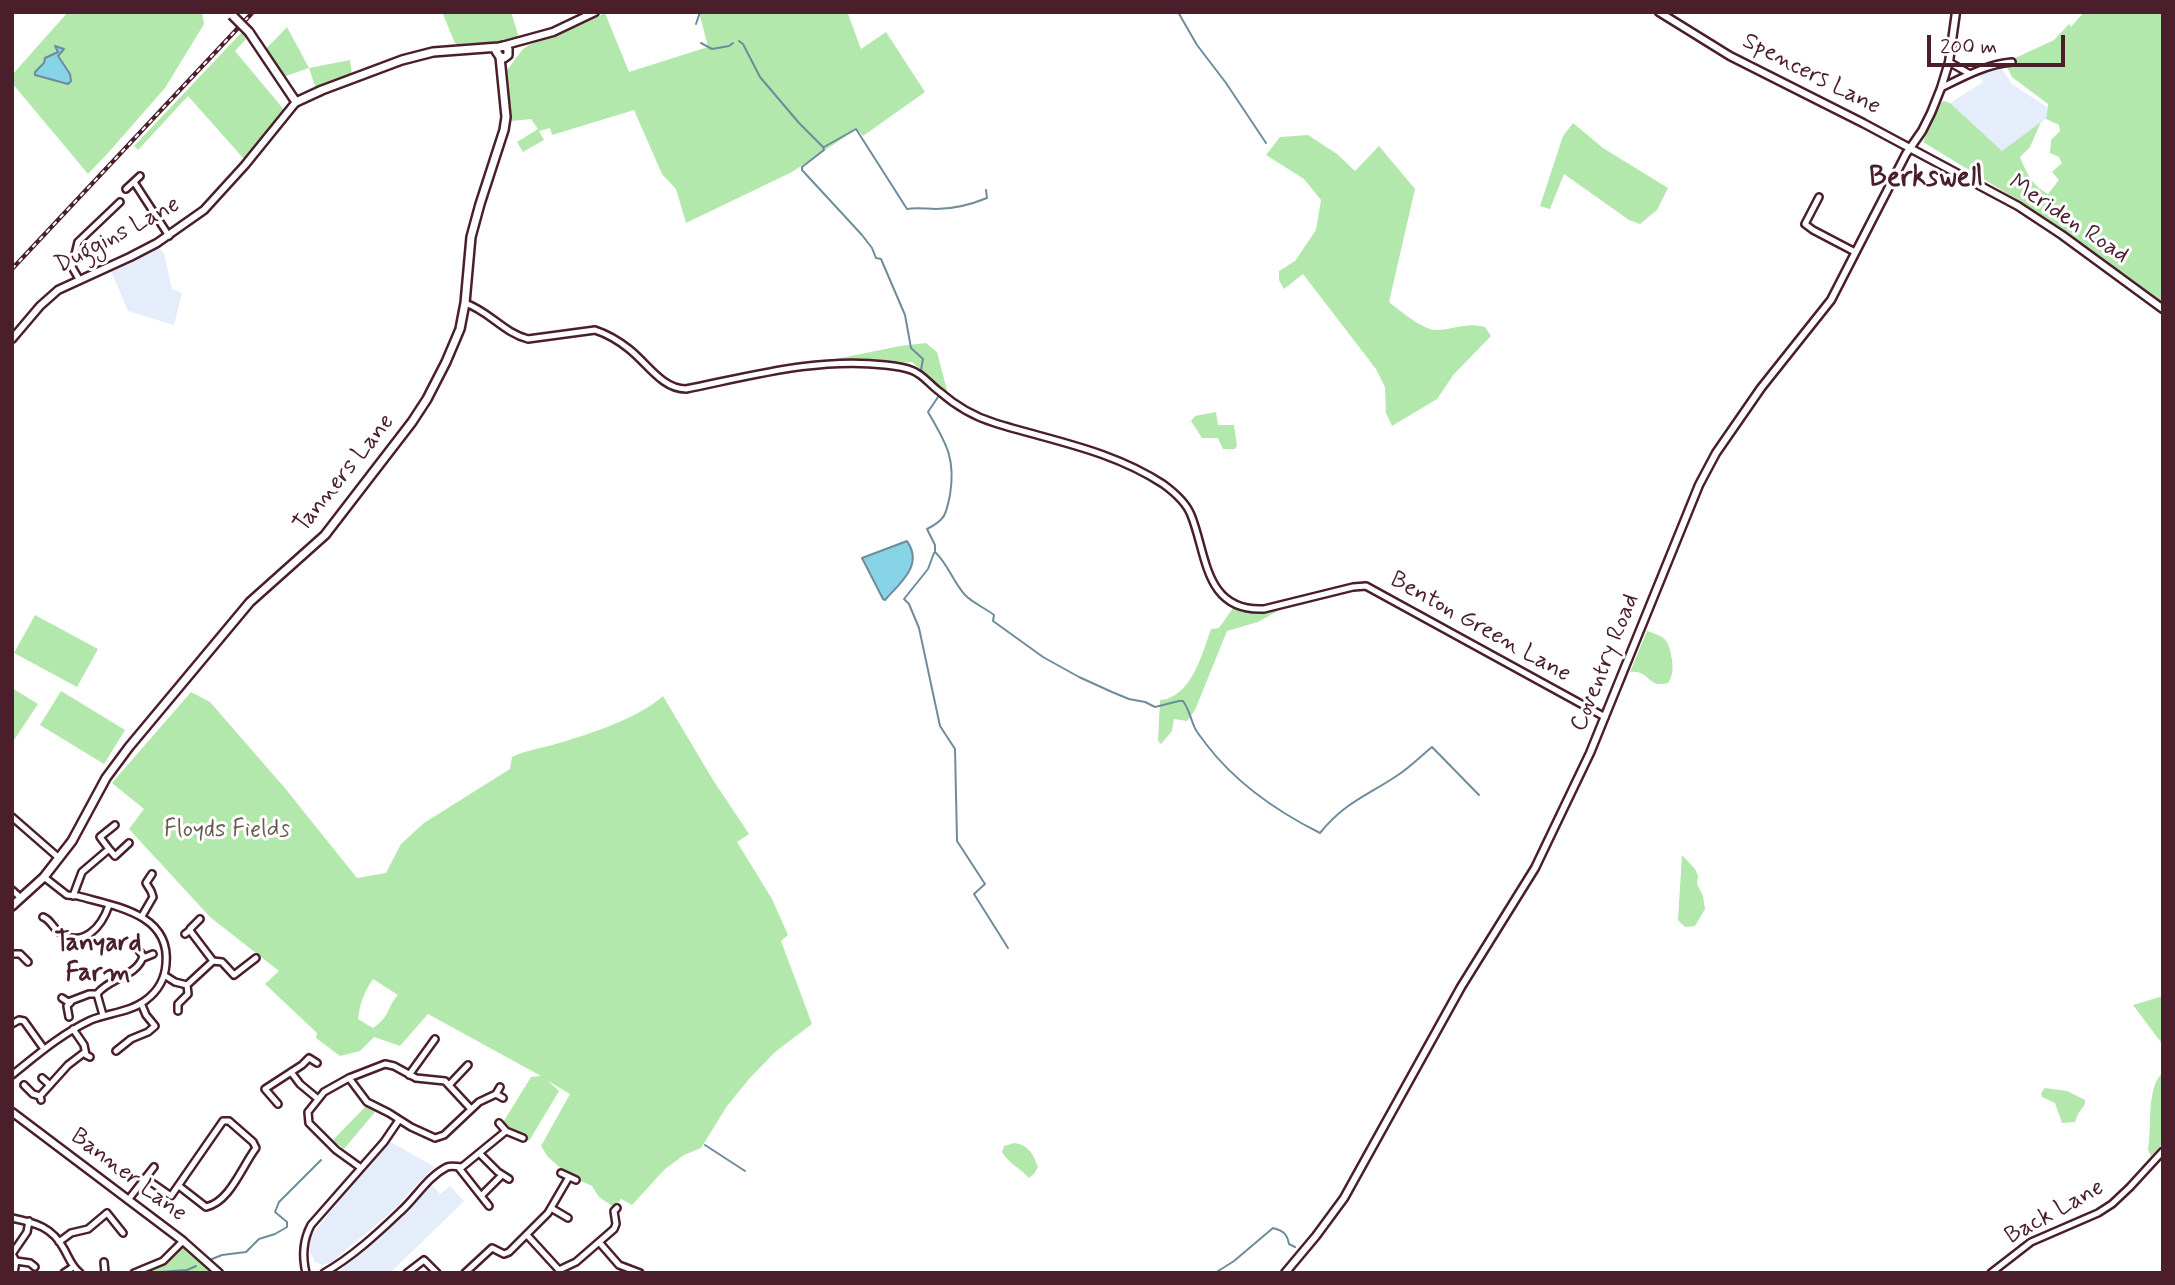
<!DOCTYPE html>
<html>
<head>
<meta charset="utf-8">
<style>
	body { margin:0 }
	#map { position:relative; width:2175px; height:1285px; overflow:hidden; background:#fff; font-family:Mynerve,sans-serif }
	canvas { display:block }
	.frame { position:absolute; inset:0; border:14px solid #4a1f2b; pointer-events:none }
	.scale { position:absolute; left:1927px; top:35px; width:138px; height:32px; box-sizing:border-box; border:4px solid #4a1f2b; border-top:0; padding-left:9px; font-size:21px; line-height:24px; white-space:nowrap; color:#4a1f2b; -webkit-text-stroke:5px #fff; paint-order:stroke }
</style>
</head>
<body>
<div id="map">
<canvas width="2175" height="1285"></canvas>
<div class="frame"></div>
<div class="scale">200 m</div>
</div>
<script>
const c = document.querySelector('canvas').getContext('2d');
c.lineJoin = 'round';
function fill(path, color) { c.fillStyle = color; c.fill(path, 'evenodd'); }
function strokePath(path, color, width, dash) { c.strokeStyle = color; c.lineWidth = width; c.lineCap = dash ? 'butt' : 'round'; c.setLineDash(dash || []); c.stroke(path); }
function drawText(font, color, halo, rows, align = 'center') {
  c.font = font + ' Mynerve,sans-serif'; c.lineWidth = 6; c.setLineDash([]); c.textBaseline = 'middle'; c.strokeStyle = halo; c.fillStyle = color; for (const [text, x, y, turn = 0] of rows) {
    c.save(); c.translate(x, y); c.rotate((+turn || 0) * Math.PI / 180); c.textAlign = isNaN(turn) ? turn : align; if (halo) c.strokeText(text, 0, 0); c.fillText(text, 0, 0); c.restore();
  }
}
fill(new Path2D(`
	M2000,66L2012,84L2047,107L2046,119L2002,151L1950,103L1983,82L1978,74Z
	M156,246L164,253L172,289L182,293L174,325L128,311L110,269Z
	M389,1141L435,1167L414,1187L398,1206L333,1261L323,1265L315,1262L310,1252L308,1239Z
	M430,1183L440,1194L450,1186L464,1201L390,1273H338L417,1200Z`), '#e5edfa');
fill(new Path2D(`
	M68,12H202L204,24L165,88L108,153L88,174L12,83V75Z
	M442,12H511L519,38L501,43L460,46L455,43Z
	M699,12L848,14L861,49L886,32L925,92L863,136L857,129L792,172L686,223L676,189L662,174L634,110L552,135L550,128L539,131L544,140L523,152L517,142L538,129L531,119L511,121L507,70L523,49L529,45L560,34L605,13L629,72L708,47Z
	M2084,12H2163V305L2138,285L2021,202L1923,142L1940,103L1944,101L1950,103L2002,151L2041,122L2030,147L2020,157C2027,174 2032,185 2048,194L2059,180L2052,172L2062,163L2059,157L2050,153L2051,140L2060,131L2059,125L2046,119L2048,104L2012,77L2006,65L2011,60L2054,40L2069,24L2071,27Z
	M287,27L309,68L350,60L352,75L316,89L309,68L283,77L264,51Z
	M242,32L247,38L235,51L285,111L244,159L188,96L138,150L134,146Z
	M1573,123L1603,148L1668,188L1657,210L1640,224L1629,220L1564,174L1550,209L1540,206L1563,136Z
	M1308,135L1337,154L1355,171L1379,146L1415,189L1389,302C1399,310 1423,330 1436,330C1453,330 1467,322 1485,327L1491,336L1454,374L1437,399L1392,426L1386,413L1385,387L1376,369L1303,274L1284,289L1279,280V271L1295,261L1316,230L1321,200L1304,179L1266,155L1280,137Z
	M926,343L937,352L948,394L912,362L901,363L836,359L900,346Z
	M1216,412L1218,425H1234L1237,446L1235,449H1223L1218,438H1202L1191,421L1195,416Z
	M1285,607L1258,622L1227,631L1195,710L1187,721L1174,719L1172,731L1161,744L1158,741L1160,700C1191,698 1202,654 1211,629L1219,628L1233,608L1255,613Z
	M35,615L98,649L77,687L14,653Z
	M1647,631C1666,637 1669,640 1672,660C1673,670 1673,675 1668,683C1647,689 1650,669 1630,672Z
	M12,688L38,704L14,740L12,739Z
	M61,691L125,730L104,764L40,725Z
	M191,692L210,702L284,787L357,878L386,873L401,844L424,823L510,769L512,757C524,751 536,749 549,746C584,736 636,720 663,696L713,780L749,834L737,842L772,899L788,935L781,941L812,1024L775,1052L749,1079L727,1106L701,1148L684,1155L665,1169L632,1205L621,1199L614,1207L599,1197L592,1186L568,1175L548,1157L541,1146L570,1094L548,1081L559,1091L529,1141L502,1124L531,1077L541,1076L428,1014L400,1046L374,1037L360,1051L340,1056L316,1038L317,1033L265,984L279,971L210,917L129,829L144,809L112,783ZM373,979L398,995C386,1008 391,1016 373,1028L358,1019C360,1003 364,992 373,979Z
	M1682,855L1695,869L1698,876L1697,884L1703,896L1705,909L1695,926L1685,927L1678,920Z
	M2163,996V1045L2133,1005Z
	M2163,1073V1143L2151,1156L2148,1150C2152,1130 2146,1085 2163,1073Z
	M2045,1088L2067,1091L2085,1100V1104L2078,1114L2075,1122L2062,1123L2055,1103L2042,1097L2041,1093Z
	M366,1106L375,1112L344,1149L334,1141V1139Z
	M1014,1143C1029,1145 1033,1154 1038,1167L1034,1174L1029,1178C1020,1168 1008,1163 1002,1152L1004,1146Z
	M182,1247L189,1251L214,1273H142L170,1260Z`), '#b2e8ab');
const water = new Path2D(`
	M55,46L64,49L58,56L70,74L71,81L68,84L35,75V72L44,63L45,58L58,52Z
	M907,541C924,565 900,583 885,600L883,599L862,558Z`);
fill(water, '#87d4e7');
strokePath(water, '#6f8c9c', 2);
strokePath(new Path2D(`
	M1178,12L1197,45L1226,83L1266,143
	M696,24L700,12
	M739,41L743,44L760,77L799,123L823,147L824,150L802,167V170L862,235L872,248L876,258L881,259L905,315L911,348L923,359L921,370L942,390
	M701,43L712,49L729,46L733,43
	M824,147L856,129L907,209C917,207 926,209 936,209C954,209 970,205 987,198L986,190
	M938,397L928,412C946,443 956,458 950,495C946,515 945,520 927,529L935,545V552C948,564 953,582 965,595C973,603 985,608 994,615L993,621L1043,657L1079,677L1112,692L1129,699L1145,702L1155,707L1179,701H1183C1189,709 1190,717 1194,726C1196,732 1202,738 1206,744C1235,782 1278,812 1320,833C1345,802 1367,796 1398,775C1410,767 1421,756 1432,747L1479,795
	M934,553L928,569L904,599L909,604L919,628L940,726L955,749L957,841L985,884L974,894L1008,948
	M705,1145L745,1171
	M202,1263L222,1255L246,1252L259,1239L275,1234L287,1227V1222L275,1212L279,1202L321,1160
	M147,1273L187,1270L196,1266
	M1215,1273L1234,1261L1273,1228C1284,1231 1287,1234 1289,1244L1295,1247`), '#6f8c9c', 2);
const minor = new Path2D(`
	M1949,62L1970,74
	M1941,88C1963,77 1987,64 2012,62
	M134,182L169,236
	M126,189L140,176
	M1819,197L1805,224L1813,230L1855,252
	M79,279L72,267L78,242L120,202
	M465,303C489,311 504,333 528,339L595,330C607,334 619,341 629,349C647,363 662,389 686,389C751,376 818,357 885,365C893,366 903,367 911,370C923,374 930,385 940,392C956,406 975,417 995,423C1053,441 1111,450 1163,484C1174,492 1186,502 1191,515C1207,554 1204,612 1264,609L1353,587L1366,586L1605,717
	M12,817L59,858
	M109,849L115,856L129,843
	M12,890L21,898
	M73,896L82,872L109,849L100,837L115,825
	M142,916L153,897L151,891L146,883L152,874
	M43,917C51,920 52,927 59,932C83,950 102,926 109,905
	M191,932L190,929L200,919
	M185,934L189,931L191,932L213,961
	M12,954H20L28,962
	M143,958L153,954
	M164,975L175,982L187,985L213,961L222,962L234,975L256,958
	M97,994L103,1015
	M62,998L68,1002L89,994H97C109,978 138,976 143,956L138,949
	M178,1011V1004L188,994L187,985
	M69,1017L67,1006L71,1002
	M12,1024L19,1020L24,1021L44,1049
	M73,1029L84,1045L86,1055L90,1057
	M116,1051L131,1039L148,1032L155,1026L146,1015L141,1003
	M291,1072L300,1084L318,1099
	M12,1075C37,1055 61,1034 91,1020C108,1013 131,1012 146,1000C158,991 165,978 166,964C171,913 113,906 78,896L67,895L44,877
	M409,1075L435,1039
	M42,1078L50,1085
	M349,1078L367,1102L389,1113L411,1127L435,1138L444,1135L479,1102L496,1094
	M450,1084L468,1065
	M24,1085L33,1094L40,1096
	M500,1087L496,1094L503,1098
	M41,1100L40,1096L68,1065L85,1052
	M278,1104L265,1089L302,1065L309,1058L317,1063
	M506,1131L523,1138
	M479,1153L498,1172L509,1179
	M361,1168L336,1150L309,1123L308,1112L324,1092L349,1078L385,1064L394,1066L416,1078L445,1081L471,1109
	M459,1168L489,1206
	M561,1173L576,1180
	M145,1178L171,1196L223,1121H229L253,1142L256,1148C242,1166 230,1202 206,1207L179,1186
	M481,1196L502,1175
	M128,1200L154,1167
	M551,1208L568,1218
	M12,1218C36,1223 52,1227 64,1249C69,1258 72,1267 80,1273
	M527,1235L559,1270
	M59,1242L71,1233L88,1229L107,1213L123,1233
	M599,1242L619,1265L640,1273
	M12,1254L27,1232L29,1221
	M12,1254L16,1261L30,1263L35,1267
	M104,1262L105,1273
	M559,1270L576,1262L614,1229L616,1224L614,1211L617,1208
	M14,1273L16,1261
	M64,1273L73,1267
	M134,1273L163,1261L183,1241
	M306,1273C302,1256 303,1240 311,1225L384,1142L399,1120
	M324,1273C352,1257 377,1234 400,1212C416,1198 427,1177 447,1167C452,1165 456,1167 462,1167L506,1131L499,1123
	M407,1273L424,1260L437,1273
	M465,1273L492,1248L504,1254L509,1252L548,1213L569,1177
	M1991,1273L2031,1242L2098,1213L2112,1204L2130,1187L2163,1151`);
const tertiary = new Path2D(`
	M1659,12L1730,56L1863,123L2018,206L2062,235L2163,309
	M502,46L553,32L595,12
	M12,339L40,306L58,290L130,257L157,243L204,210L245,165L296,102
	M12,1112L183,1241L219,1273
	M1285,1273L1316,1236L1344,1198L1461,987L1535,868L1590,753L1699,485L1716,453L1761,388L1831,300L1906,154L1922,131L1931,113L1941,88L1949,62L1956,12`);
const secondary = new Path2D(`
	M249,32L296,102L322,90L402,60L433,52L499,47
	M12,906L44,877L72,841L106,778L129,747L250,602L325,535L412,422L427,399L446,362L460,329L465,303L471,237L480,204L504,130L506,117L500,57L496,51L499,47L505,46L508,49V55L504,58L500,57`);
strokePath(minor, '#4a1f2b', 10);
strokePath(tertiary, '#4a1f2b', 11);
strokePath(secondary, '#4a1f2b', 12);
strokePath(minor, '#fff', 5);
strokePath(tertiary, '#fff', 6);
strokePath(secondary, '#fff', 7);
const rail = new Path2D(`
	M12,269L253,12`);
strokePath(rail, '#4a1f2b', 4.5);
strokePath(rail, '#fff', 2, [5]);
const secondaryBridge = new Path2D(`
	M232,15L249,32`);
strokePath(secondaryBridge, '#4a1f2b', 12, []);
strokePath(secondaryBridge, '#fff', 7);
drawText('24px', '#4a1f2b', '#fff', [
	["Spencers Lane",1811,75,27],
	["Meriden Road",2068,220,34],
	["Duggins Lane",118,236,-28],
	["Tanners Lane",345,474,-51],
	["Benton Green Lane",1480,628,29],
	["Coventry Road",1606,663,-68],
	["Banner Lane",128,1176,37],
	["Back Lane",2055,1213,-29]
]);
drawText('24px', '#695b51', '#fff', [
	["Floyds Fields",227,831]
]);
drawText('bold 26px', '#4a1f2b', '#fff', [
	["Tanyard",98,945],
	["Farm",98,975]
]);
drawText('bold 28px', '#4a1f2b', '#fff', [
	["Berkswell",1926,179]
]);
</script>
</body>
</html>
